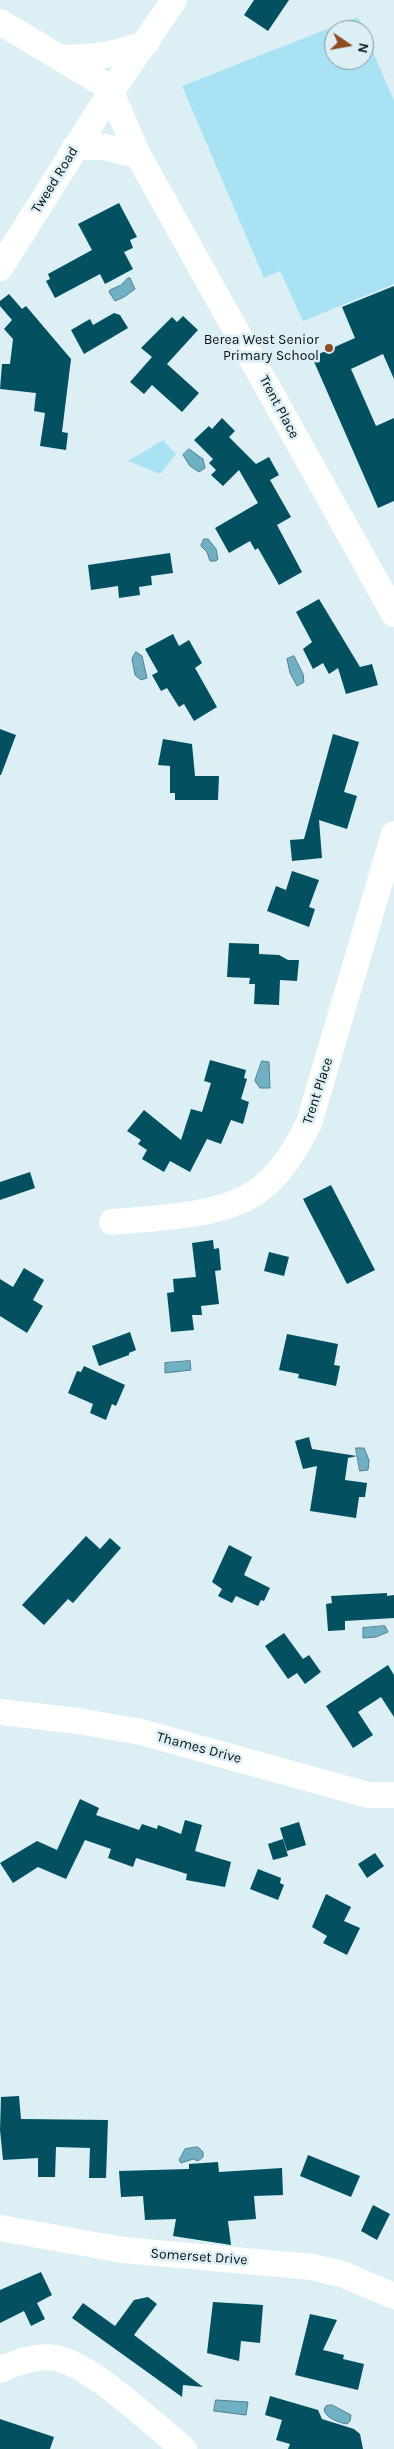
<!DOCTYPE html>
<html>
<head>
<meta charset="utf-8">
<style>
	body { margin:0 }
	#map { position:relative; width:394px; height:2449px; overflow:hidden; background:#dbeff5; font-family:Karla,sans-serif }
	canvas { display:block }
	.north { position:absolute; left:324px; top:20px; width:50px; height:50px; box-sizing:border-box; background:#dbeff5; border:1px solid #87969b; border-radius:50%; rotate:102deg; font-size:14px; font-weight:700; line-height:20px; text-align:center; color:#0a1113 }
	.north::after { content:''; display:block; margin:auto; width:18px; height:22px; background:#8f4923; clip-path:polygon(50% 0,100% 100%,50% 72%,0 100%) }
</style>
</head>
<body>
<div id="map">
<canvas width="394" height="2449"></canvas>
<div class="north">N</div>
</div>
<script>
const c = document.querySelector('canvas').getContext('2d');
c.lineJoin = 'round';
function fill(path, color) { c.fillStyle = color; c.fill(path, 'evenodd'); }
function strokePath(path, color, width, dash) { c.strokeStyle = color; c.lineWidth = width; c.lineCap = dash ? 'butt' : 'round'; c.setLineDash(dash || []); c.stroke(path); }
function drawText(font, color, halo, rows, align = 'center') {
  c.font = font + ' Karla,sans-serif'; c.lineWidth = 5; c.setLineDash([]); c.textBaseline = 'middle'; c.strokeStyle = halo; c.fillStyle = color; for (const [text, x, y, turn = 0] of rows) {
    c.save(); c.translate(x, y); c.rotate((+turn || 0) * Math.PI / 180); c.textAlign = isNaN(turn) ? turn : align; if (halo) c.strokeText(text, 0, 0); c.fillText(text, 0, 0); c.restore();
  }
}
fill(new Path2D(`
	M358,17L364,30H334V60H364V31L394,101V284L303,321L280,271L264,278L182,86Z
	M163,440L176,454L160,474L128,461Z`), '#a9e3f3');
const water = new Path2D(`
	M128,278H130L135,289L124,297L115,301L109,292L110,290L121,285Z
	M189,449L203,459L205,468L199,472L190,466L183,455Z
	M204,539H208L216,549L218,559L216,561H210L207,552L201,546Z
	M136,652L142,656L147,678L141,680L135,675L132,659Z
	M294,656L303,674L304,682L297,686L290,673L287,659Z
	M262,1061L269,1062L270,1088H260L255,1081Z
	M190,1361L191,1370L165,1373V1363Z
	M356,1448H364L369,1460L368,1470L360,1471Z
	M385,1626L388,1632L376,1637L363,1638V1628Z
	M198,2147L203,2152V2157L198,2161L193,2159L181,2163L179,2160L185,2149Z
	M216,2400L248,2402L246,2415L214,2411Z
	M332,2405L351,2415L350,2421L347,2424C340,2423 325,2418 324,2409L326,2406Z`);
fill(water, '#70b0c2');
strokePath(water, '#51808e', 1);
fill(new Path2D(`
	M254,0H289L268,31L244,15Z
	M119,203L137,237L130,240L133,248L124,252L133,269L105,284L100,274L55,298L46,281L50,279L48,274L92,250L78,224Z
	M394,286V379L383,354L351,369L376,426L394,418V501L378,508L312,357L355,338L342,307Z
	M9,294L22,309L26,306L71,359L62,432L68,433L66,450L40,446L45,413L34,411L36,393L0,389L2,364H10L13,339L4,329L12,320L0,306V301Z
	M114,313L120,315L128,328L84,354L71,330L90,319L93,325Z
	M183,316L198,330L167,364L199,393L182,412L152,385L144,394L130,382L152,357L141,348L172,317L177,322Z
	M222,418L235,431L229,437L256,464L269,457L279,475L270,480L291,517L277,525L302,572L279,585L258,548L255,550L250,541L229,553L215,528L258,503L239,470L223,486L211,475L216,470L209,463L213,459L194,440L209,426L212,429Z
	M170,553L173,573L151,576L152,585L139,587L140,595L119,598L118,586L91,590L88,565Z
	M319,599L360,667L372,664L378,685L346,694L338,668L329,674L323,663L313,669L303,649L312,642L296,612Z
	M173,634L179,646L189,640L202,663L195,668L217,707L194,721L184,704L179,707L167,688L161,691L152,675L158,672L145,649Z
	M0,729L16,735L1,775H0Z
	M333,734L359,742L344,792L357,796L347,829L319,820L322,858L292,861L290,840L304,839Z
	M163,739L192,744L195,776H219L218,800H175V793H170V766L158,765Z
	M292,871L319,880L309,907L315,909L309,927L267,911L276,886L286,890Z
	M229,943L259,944V954L279,955L288,960H299L297,981L280,980L279,1005L254,1004L255,984H249L250,978L227,977Z
	M210,1060L246,1070L244,1078L247,1079L241,1099L249,1102L243,1124L231,1120L221,1144L207,1139L190,1172L170,1161L164,1172L142,1159L147,1150L138,1144L141,1140L127,1131L144,1110L181,1140L191,1109L202,1112L211,1083L204,1081Z
	M30,1172L35,1188L0,1200V1182Z
	M331,1185L375,1270L347,1284L303,1199Z
	M213,1240L214,1249L219,1248L221,1270L215,1271L219,1304L201,1306L202,1315H192L194,1330L171,1332L167,1293L174,1292L173,1279L196,1277L192,1243Z
	M269,1252L289,1257L284,1276L264,1271Z
	M24,1268L44,1280L33,1300L43,1306L27,1333L0,1316V1279L13,1287Z
	M130,1332L136,1350L129,1353V1355L99,1366L92,1346Z
	M287,1334L338,1344L334,1365L340,1366L336,1386L298,1378L299,1374L279,1370Z
	M84,1366L125,1385L116,1406L112,1404L106,1420L90,1413L93,1404L68,1393L77,1371L81,1372Z
	M309,1437L312,1449L357,1456L348,1458L345,1480L367,1483L365,1497H359L356,1518L310,1511L317,1466L303,1469L295,1441Z
	M86,1536L100,1549L110,1538L121,1548L73,1603L68,1599L44,1625L22,1605Z
	M229,1545L252,1557L244,1575L270,1588L264,1601L261,1600L258,1606L236,1596L232,1603L218,1596L222,1589L212,1582Z
	M387,1593V1596L394,1595V1618L345,1621V1630L328,1631L326,1604L332,1603L331,1596Z
	M284,1633L303,1659L309,1655L321,1672L305,1684L297,1673L288,1679L265,1646Z
	M388,1665L394,1675V1717L381,1697L358,1712L373,1735L353,1748L326,1706Z
	M80,1799L99,1808L96,1815L139,1830L142,1824L157,1829L158,1825L181,1834L185,1820L202,1825L195,1851L231,1862L225,1887L186,1880L187,1874L136,1858L133,1867L108,1858L111,1849L85,1840L66,1879L38,1867L13,1883L0,1863L37,1841L57,1850Z
	M299,1822L306,1845L287,1851L280,1828Z
	M283,1839L288,1856L273,1860L268,1844Z
	M375,1853L384,1866L367,1878L358,1864Z
	M258,1869L281,1878L280,1883L284,1885L278,1900L250,1889Z
	M326,1894L351,1907L344,1921L360,1928L347,1955L323,1943L327,1936L312,1927Z
	M19,2096L21,2119L108,2120L106,2178H89L90,2148L56,2147L55,2177H38V2158L3,2160L0,2130L1,2097Z
	M308,2155L360,2176L351,2197L300,2176Z
	M218,2162L219,2172L282,2168L283,2195L254,2196L256,2219L228,2221L231,2245L173,2236L176,2219L145,2220L143,2196L121,2197L119,2171L189,2169V2164Z
	M373,2205L390,2214L377,2240L361,2231Z
	M41,2272L52,2295L37,2303L45,2319L31,2326L24,2311L0,2323V2290Z
	M148,2297L157,2304L134,2335L203,2387L183,2385L182,2397L72,2318L83,2303L115,2326L134,2300Z
	M213,2302L263,2305L260,2343L241,2341L239,2361L207,2353Z
	M310,2314L337,2320L323,2350L344,2355L343,2359L364,2364L358,2390L295,2375Z
	M270,2396L318,2410L322,2419L354,2429L360,2434L363,2449H288L290,2444L276,2440L282,2420L265,2415Z
	M0,2419L54,2437L50,2449H0Z`), '#025060');
strokePath(new Path2D(`
	M0,22L102,83L111,92L138,155L394,614
	M59,58C90,57 119,56 147,42
	M75,147H104L138,155
	M0,268L111,92L174,0
	M112,1222C156,1218 221,1217 258,1191C281,1174 296,1149 309,1123L394,834
	M0,1712L78,1721L141,1732L368,1795H394
	M0,2228L123,2250L312,2267L342,2274L394,2296
	M0,2370C17,2362 36,2355 56,2358C93,2366 153,2424 184,2449`), '#fff', 26);
for (const [x, y, r, color] of [
	[329,348,5,"#8f4923"]
]) { const dot = new Path2D(); dot.arc(x, y, r, 0, 2 * Math.PI); c.fillStyle = color; c.fill(dot); strokePath(dot, '#dbeff5', 2); }
drawText('14px', '#0a1113', '#dbeff5', [
	["Tweed Road",55,180,-58],
	["Trent Place",279,407,62],
	["Trent Place",318,1091,-72],
	["Thames Drive",199,1748,15],
	["Somerset Drive",199,2257,4]
]);
drawText('14px', '#0a1113', '#dbeff5', [
	["Berea West Senior",319,340],
	["Primary School",319,356]
], 'right');
</script>
</body>
</html>
